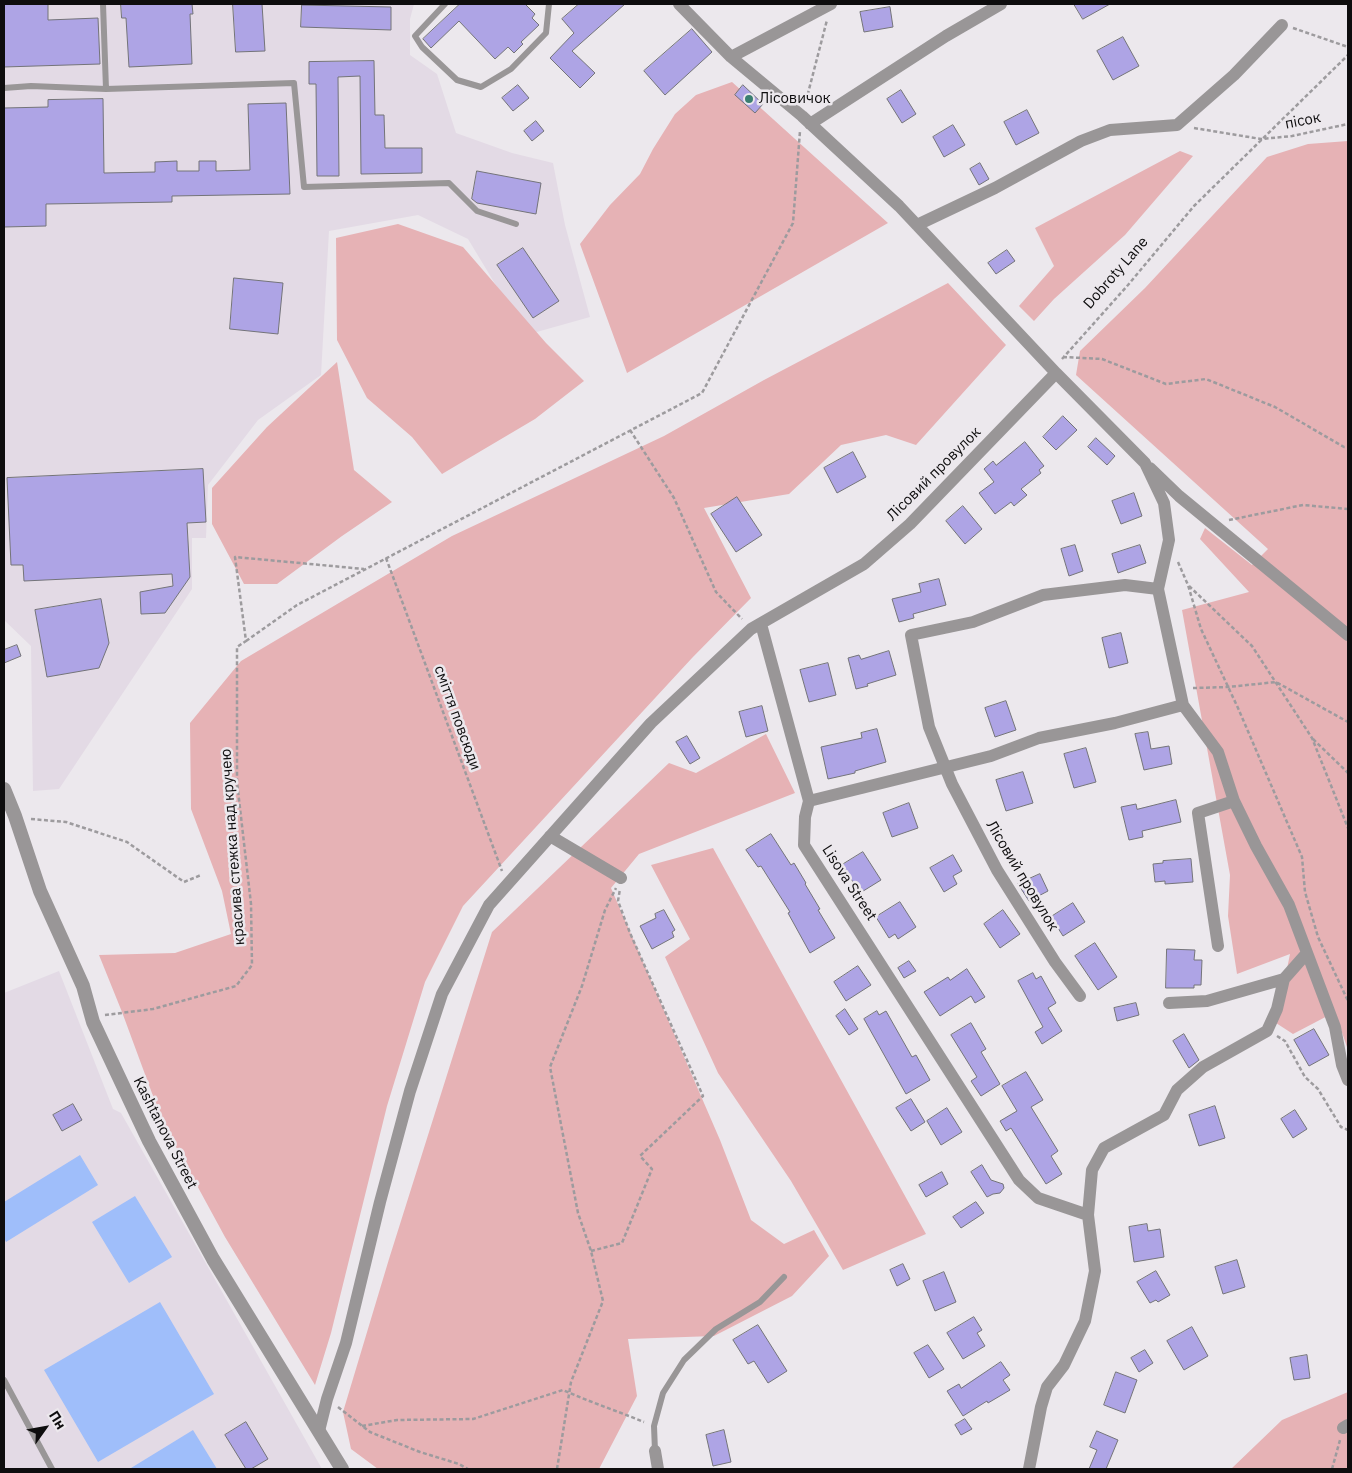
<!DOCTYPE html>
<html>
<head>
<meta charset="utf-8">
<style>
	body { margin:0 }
	#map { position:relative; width:1352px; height:1473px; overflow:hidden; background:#ece8ed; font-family:"IBM Plex Sans",sans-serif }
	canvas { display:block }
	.frame { position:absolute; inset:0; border:5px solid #0e0d0e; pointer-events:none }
	.north { position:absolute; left:20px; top:1403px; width:50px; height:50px; -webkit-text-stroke:4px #ece8ed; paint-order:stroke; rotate:58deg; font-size:14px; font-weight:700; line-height:20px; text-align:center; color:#0e0d0e }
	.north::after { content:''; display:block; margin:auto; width:18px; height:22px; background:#0e0d0e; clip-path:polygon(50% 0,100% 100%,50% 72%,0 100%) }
</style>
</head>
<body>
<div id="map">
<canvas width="1352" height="1473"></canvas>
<div class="frame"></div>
<div class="north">Пн</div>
</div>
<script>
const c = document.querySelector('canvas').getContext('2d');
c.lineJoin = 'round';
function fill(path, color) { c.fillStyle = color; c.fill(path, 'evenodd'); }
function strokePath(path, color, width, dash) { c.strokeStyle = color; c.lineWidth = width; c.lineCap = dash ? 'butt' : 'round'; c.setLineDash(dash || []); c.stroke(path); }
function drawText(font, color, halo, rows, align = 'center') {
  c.font = font + ' "IBM Plex Sans",sans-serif'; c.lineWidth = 5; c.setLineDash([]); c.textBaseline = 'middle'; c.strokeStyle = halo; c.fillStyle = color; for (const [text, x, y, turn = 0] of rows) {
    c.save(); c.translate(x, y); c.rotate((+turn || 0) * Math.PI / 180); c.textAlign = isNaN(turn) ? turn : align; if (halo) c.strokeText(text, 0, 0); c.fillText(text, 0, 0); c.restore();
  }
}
fill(new Path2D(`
	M4,4H414L410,19V55L437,74L456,133L512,153L553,163L565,225L590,317L526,335L468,239L418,215L329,231L321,375L258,420L208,485L206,538H192V589L59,789L33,791L31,646L4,620Z
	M59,971L113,1109L121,1113L322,1469H4V993Z`), '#e3dae5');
fill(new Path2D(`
	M732,82L888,223L627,373L580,244L610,205L640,174L653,149L675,114L696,95Z
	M1348,141V1050L1335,1012L1293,1034L1276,1023L1290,954L1237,974L1228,916L1230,875L1182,610L1249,592L1200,539L1205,528L1252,565L1268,549L1076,375L1080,351L1145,288L1267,157L1308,144Z
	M1180,151L1193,156L1125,235L1054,299L1034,321L1019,306L1054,266L1035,228Z
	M398,224L463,247L546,343L584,381L535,419L442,474L412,437L367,398L337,340L336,238Z
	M948,283L1006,345L916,445L886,435L841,445L789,494L704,508L751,598L692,658L463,906L425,982L387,1106L331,1333L315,1385L225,1237L163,1123L122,1012L99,955L175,953L231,934L222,891L191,809L190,723L241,661L452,536L664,436L764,380Z
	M337,362L354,470L392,502L342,536L277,584H244L212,524V488L267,427Z
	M766,734L795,793L639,854L611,888L720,1140L751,1220L784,1244L814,1230L829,1256L792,1296L714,1336L628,1339L637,1396L599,1469H378L351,1449L343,1412L389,1259L492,932L669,763L696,773Z
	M713,848L926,1234L843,1270L791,1181L718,1073L665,957L690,939L651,865Z
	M1348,1392V1469H1231L1282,1420Z`), '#e6b2b5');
fill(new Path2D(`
	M80,1155L98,1185L6,1242L4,1238V1202Z
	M135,1196L172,1257L129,1283L92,1222Z
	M160,1302L214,1394L98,1462L44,1370Z
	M193,1430L217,1469H132L131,1468Z`), '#9fbefa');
const building = new Path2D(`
	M4,4H48V20L98,18L100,64L4,67Z
	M121,4H192L193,14H190L192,64L129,67L126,18H122Z
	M233,4H262L265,51L236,52Z
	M460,4H525L535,14L532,18L539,25L521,42L523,44L514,53L508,47L495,59L459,21L431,48L423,39Z
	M579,4H625L572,51L595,73L580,88L550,58L574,33L562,19Z
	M1074,4H1110L1083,19Z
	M302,5L391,7V30L301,27Z
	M890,7L893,27L864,32L860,12Z
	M692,29L712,52L665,95L644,71Z
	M1123,37L1139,66L1113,80L1097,51Z
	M374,61L375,115H384L385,148H422V173L361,174L360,76L338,77L339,176H317L316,84H309V62Z
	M518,85L529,98L513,111L502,98Z
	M743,85L763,104L755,113L735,95Z
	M901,90L916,114L902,123L887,99Z
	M103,99L104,173L155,172V162L177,161V171H199V161H216V171L250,170L248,104L286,103L290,194L172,196V202L46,204V226L4,227V108L48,107V100Z
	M1027,110L1039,133L1016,145L1004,122Z
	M536,121L544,131L532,141L524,131Z
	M953,125L965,145L944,157L933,137Z
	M980,163L989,179L979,185L970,169Z
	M477,171L541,183L536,214L477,203L472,199Z
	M523,248L559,301L533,318L497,265Z
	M1007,250L1015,261L996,274L988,263Z
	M234,278L283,283L278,334L230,329Z
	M1063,416L1077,430L1056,450L1043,437Z
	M1096,438L1115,456L1107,465L1088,447Z
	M1025,442L1044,466L1039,470L1041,473L1021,489L1027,495L1014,506L1011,502L995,514L979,493L994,482L984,469L993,461L996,465Z
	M853,452L866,477L837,493L824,468Z
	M203,469L206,522L187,523L190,577L165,613L141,614L140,592L173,586L172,574L24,581L23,565H11L7,478Z
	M1134,493L1142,516L1121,524L1112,501Z
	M737,497L762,535L736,552L711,514Z
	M963,506L982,529L965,544L946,521Z
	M1075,545L1083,571L1069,576L1061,549Z
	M1140,545L1146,563L1118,573L1112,554Z
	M939,579L946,605L913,614L914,618L899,622L892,599L921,592L919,584Z
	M101,599L109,643L99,668L47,677L35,610Z
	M1121,633L1128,663L1109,668L1102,638Z
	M17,645L21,656L4,663V650Z
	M889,651L896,675L867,684L868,686L856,689L848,658L859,655L861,659Z
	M828,663L836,695L809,702L800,670Z
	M1006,701L1016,730L995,737L985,708Z
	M762,706L768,731L746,737L739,712Z
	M877,729L886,762L855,771V773L828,779L821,747L862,738L861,733Z
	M1148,732L1151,749L1169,746L1172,764L1144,770L1135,734Z
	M687,736L700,758L690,764L676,742Z
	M1086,748L1096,782L1074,788L1064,754Z
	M1023,772L1033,803L1006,811L996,780Z
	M1176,800L1181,822L1142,831L1143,837L1129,840L1121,807L1136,804L1137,809Z
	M909,803L918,828L892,837L883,813Z
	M771,834L791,865L794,863L806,883L805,884L820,909L818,910L835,938L810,953L788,913L790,912L761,866L758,867L746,850Z
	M863,852L881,880L860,893L842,865Z
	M953,855L962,871L953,876L957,884L944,892L930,868Z
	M1191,859L1193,882L1165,884V881L1155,882L1153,864L1163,863V861Z
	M1040,874L1048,891L1029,901L1018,884Z
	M900,902L916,927L898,939L895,934L889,938L876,917Z
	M1073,903L1085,922L1063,936L1051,917Z
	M664,910L675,930L672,932L674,937L652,949L640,926L656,918L655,914Z
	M1003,910L1020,934L1000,948L984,924Z
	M1095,943L1117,977L1098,990L1075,956Z
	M1167,949L1195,950L1194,960H1202L1201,985H1194V988H1166Z
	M909,961L916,971L904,978L898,968Z
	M858,966L871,985L846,1001L834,982Z
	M967,969L985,997L975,1003L971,996L940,1016L924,992L948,977L950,980Z
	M1033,973L1036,979L1041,976L1056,1003L1048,1008L1062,1031L1042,1044L1035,1032L1043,1027L1018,981Z
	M1136,1003L1139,1015L1117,1021L1114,1008Z
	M845,1009L858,1029L849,1035L836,1016Z
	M877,1011L879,1015L886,1011L912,1057L916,1055L930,1080L906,1094L864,1019Z
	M971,1023L986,1049L981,1052L1000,1084L981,1096L971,1081L977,1077L951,1035Z
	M1314,1029L1329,1055L1309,1066L1294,1040Z
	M1184,1034L1199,1060L1189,1068L1173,1041Z
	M1026,1072L1043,1100L1031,1107L1058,1151L1051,1156L1062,1174L1046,1184L1011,1128L1006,1131L1000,1121L1017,1111L1002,1086Z
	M911,1099L925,1122L911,1131L896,1108Z
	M73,1104L82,1120L62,1131L53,1115Z
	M1215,1106L1225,1138L1199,1146L1189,1115Z
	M947,1108L962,1132L941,1145L927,1121Z
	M1295,1110L1307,1129L1293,1138L1281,1119Z
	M982,1165L991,1180L1003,1184L1004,1188L1000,1193L993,1194L987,1197L971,1172Z
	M942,1172L948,1184L926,1197L919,1185Z
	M976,1202L984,1213L961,1228L953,1217Z
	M1147,1224L1148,1231L1160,1229L1164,1257L1134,1262L1129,1227Z
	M1237,1260L1245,1287L1223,1294L1215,1267Z
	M903,1264L910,1279L897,1286L890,1270Z
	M1156,1271L1170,1295L1158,1302L1156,1300L1150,1303L1137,1282Z
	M944,1272L956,1302L935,1311L923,1281Z
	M974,1317L982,1330L977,1333L985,1346L963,1359L947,1333Z
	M758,1325L787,1371L768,1383L754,1361L748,1364L733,1340Z
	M1192,1327L1208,1356L1184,1370L1167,1341Z
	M928,1345L944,1369L929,1378L914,1353Z
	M1145,1350L1153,1363L1139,1372L1131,1358Z
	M1307,1355L1310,1378L1294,1380L1290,1358Z
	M1001,1362L1010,1375L1003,1380L1010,1390L988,1403L987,1401L963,1416L947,1391L959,1384L961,1388Z
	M1116,1372L1137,1380L1125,1413L1104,1405Z
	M965,1419L972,1429L961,1435L955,1425Z
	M246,1422L268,1459L251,1469H246L225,1435Z
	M724,1430L731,1462L713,1466L706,1435Z
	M1097,1431L1118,1440L1106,1469H1089L1097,1450L1090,1447Z`);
fill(building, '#aea4e5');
strokePath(building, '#747479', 1);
strokePath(new Path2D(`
	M1293,28L1348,47
	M806,101L827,20
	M1194,128L1261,139L1292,136L1348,124
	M1063,357L1102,359L1166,384L1206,379L1275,407L1344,447H1348
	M1062,359L1128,285L1194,206L1348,55
	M630,430L674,498L716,592L742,619
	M1229,520L1303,505L1348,509
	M386,558L502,871
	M1178,562L1188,585L1201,629L1238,708L1302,857L1305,892L1318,937L1348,1001
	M1189,586L1252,646L1312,738L1348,828
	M246,641L297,605L702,393L793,223L800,131
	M1193,688L1228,687L1276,682L1348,722
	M1313,739L1348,773
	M31,819L66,822L127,842L184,882L201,875
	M105,1015L153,1009L236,986L252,965L251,904L237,782V647L246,641L235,557L364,569
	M1277,1036L1285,1041L1305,1077L1318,1089L1341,1127L1348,1130
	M591,1251L622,1243L652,1169L640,1156L703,1096L630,933L618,901L620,889
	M338,1407L370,1432L420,1452L459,1464L468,1469
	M362,1426L397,1420L473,1419L563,1390C590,1402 617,1411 644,1422
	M557,1469L571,1382L603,1301L591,1251L578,1213L550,1067L582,986L605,910L616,888
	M1332,1469L1340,1440`), '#9d9b9e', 2.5, [4, 2.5]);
strokePath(new Path2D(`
	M103,4L106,89
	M445,4L415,36L422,47L457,80L481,87L511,69L546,33L549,4
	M4,88L31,86L106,89L294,83L304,187L449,183L477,211L516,224
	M4,1380L52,1469
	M655,1451L654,1426L663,1393L684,1360L716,1329L760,1302L784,1277`), '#999697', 6);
strokePath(new Path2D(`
	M679,4L731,57L802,116L899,206L1056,373
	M731,57L831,4
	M810,124L946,36L1001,4
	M917,225L995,188L1081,141L1110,130L1177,125L1234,75L1282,25
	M1150,468L1179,496L1348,635
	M761,624L809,801
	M1234,801L1256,846L1289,905L1335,1027L1342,1065L1348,1080
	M550,836L621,878
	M1080,996L1055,962L997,870L952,784L929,727L911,635L973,622L1043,595L1125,585L1158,589
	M1169,1003L1207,1001L1284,979
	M1088,1215L1038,1198L1019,1180L804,845L805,817L809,801L991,756L1039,738L1115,723L1183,705
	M1343,1428L1348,1425
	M319,1431L327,1399L346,1343L380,1202L410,1091L442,994L489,905L651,723L751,629L864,564L910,524L1056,373L1145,463L1164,503L1169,540L1158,589L1183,705L1218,752L1234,801L1198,813L1218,946
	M655,1451L658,1469
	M1029,1469L1041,1407L1047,1387L1064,1365L1085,1321L1095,1271L1088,1215L1092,1170L1104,1148L1164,1115L1177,1090L1203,1067L1267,1031L1277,1009L1284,979L1307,953`), '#999697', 12);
strokePath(new Path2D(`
	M4,789L15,816L40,891L83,986L93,1022L149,1141L213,1259L342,1469`), '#999697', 14);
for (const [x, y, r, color] of [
	[749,99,5,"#3a7e71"]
]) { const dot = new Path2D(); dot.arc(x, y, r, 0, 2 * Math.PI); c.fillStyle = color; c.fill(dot); strokePath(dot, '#ece8ed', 2); }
drawText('15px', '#0e0d0e', '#ece8ed', [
	["Лісовичок",759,99]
], 'left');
drawText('15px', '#0e0d0e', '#ece8ed', [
	["пісок",1303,121,-11],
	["Dobroty Lane",1116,273,-49],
	["Лісовий провулок",934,474,-45],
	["сміття повсюди",457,718,70],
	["красива стежка над кручею",233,847,-94],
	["Лісовий провулок",1022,876,59],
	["Lisova Street",849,883,57],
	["Kashtanova Street",165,1133,63]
]);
</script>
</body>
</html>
